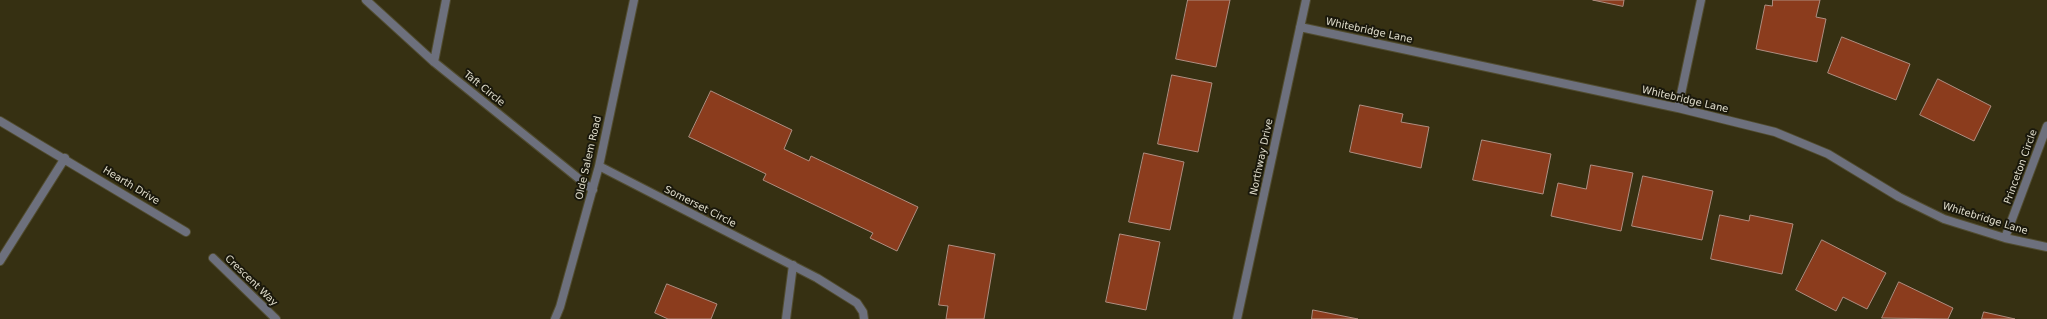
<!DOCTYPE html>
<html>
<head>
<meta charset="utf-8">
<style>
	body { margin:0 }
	canvas { display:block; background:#363012 }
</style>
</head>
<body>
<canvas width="2047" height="319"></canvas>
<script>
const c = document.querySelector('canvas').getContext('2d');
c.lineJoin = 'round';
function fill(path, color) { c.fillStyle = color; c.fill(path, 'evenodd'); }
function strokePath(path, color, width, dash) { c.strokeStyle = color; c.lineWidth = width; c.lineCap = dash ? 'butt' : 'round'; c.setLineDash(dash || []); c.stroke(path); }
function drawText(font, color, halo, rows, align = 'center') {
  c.font = font + ' "DejaVu Sans",sans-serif'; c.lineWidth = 4; c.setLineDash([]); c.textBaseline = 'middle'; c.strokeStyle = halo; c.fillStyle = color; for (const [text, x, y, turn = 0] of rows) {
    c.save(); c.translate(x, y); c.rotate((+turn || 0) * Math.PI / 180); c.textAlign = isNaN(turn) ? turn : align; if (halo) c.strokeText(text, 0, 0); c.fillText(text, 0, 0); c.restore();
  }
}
const building = new Path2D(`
	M1188,0H1230L1216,67L1176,59Z
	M1593,0H1624L1623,6Z
	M1773,0H1820L1816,17L1826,19L1817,62L1756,49L1765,5L1772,6Z
	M1842,37L1910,64L1896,100L1828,73Z
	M1172,75L1212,83L1198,152L1158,144Z
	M1938,79L1991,106L1974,141L1920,115Z
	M711,91L792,130L784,149L809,161L811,156L918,207L897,251L870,238L873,233L763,180L766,174L689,137Z
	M1360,105L1403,114L1401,122L1429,127L1421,168L1350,152Z
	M1482,140L1551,154L1543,194L1473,180Z
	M1144,153L1184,162L1170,230L1129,222Z
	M1591,165L1633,173L1621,231L1551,216L1558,183L1586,189Z
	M1643,176L1713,191L1702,240L1632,226Z
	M1720,215L1749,221L1750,215L1793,224L1782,274L1711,259Z
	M1120,234L1160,242L1146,310L1106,302Z
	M1822,240L1886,273L1867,309L1843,297L1836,311L1796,290Z
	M949,245L995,254L984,319H946L948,306L939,305Z
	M1899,282L1953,308L1948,319L1882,318Z
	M667,284L717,304L711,319H668L655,313Z
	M1313,310L1358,319H1312Z
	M1984,312L2015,319H1982Z`);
fill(building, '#8b3c1d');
strokePath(building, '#af8d80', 1);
const minor = new Path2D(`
	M366,0L434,62L593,190
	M1300,27L1678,108L1775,132L1828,154L1899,197L1944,219L2005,238L2047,247
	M434,62L446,0
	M1678,108L1701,0
	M0,121L186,232
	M599,166L817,278L857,303L863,312L864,319
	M2005,238L2047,126
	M213,258L276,319
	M0,261L65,158
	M555,319L560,307L599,166L634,0
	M786,319L793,265
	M1237,319L1306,0`);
strokePath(minor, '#514c30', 10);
strokePath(minor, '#6d707d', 8);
drawText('10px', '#e0ddcc', '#1a180b', [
	["Whitebridge Lane",1369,31,12],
	["Taft Circle",484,89,39],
	["Whitebridge Lane",1685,100,13],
	["Northway Drive",1262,157,-78],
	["Olde Salem Road",589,158,-77],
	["Princeton Circle",2021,167,-70],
	["Hearth Drive",131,186,31],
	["Somerset Circle",700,207,27],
	["Whitebridge Lane",1985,219,17],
	["Crescent Way",251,281,44]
]);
</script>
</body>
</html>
